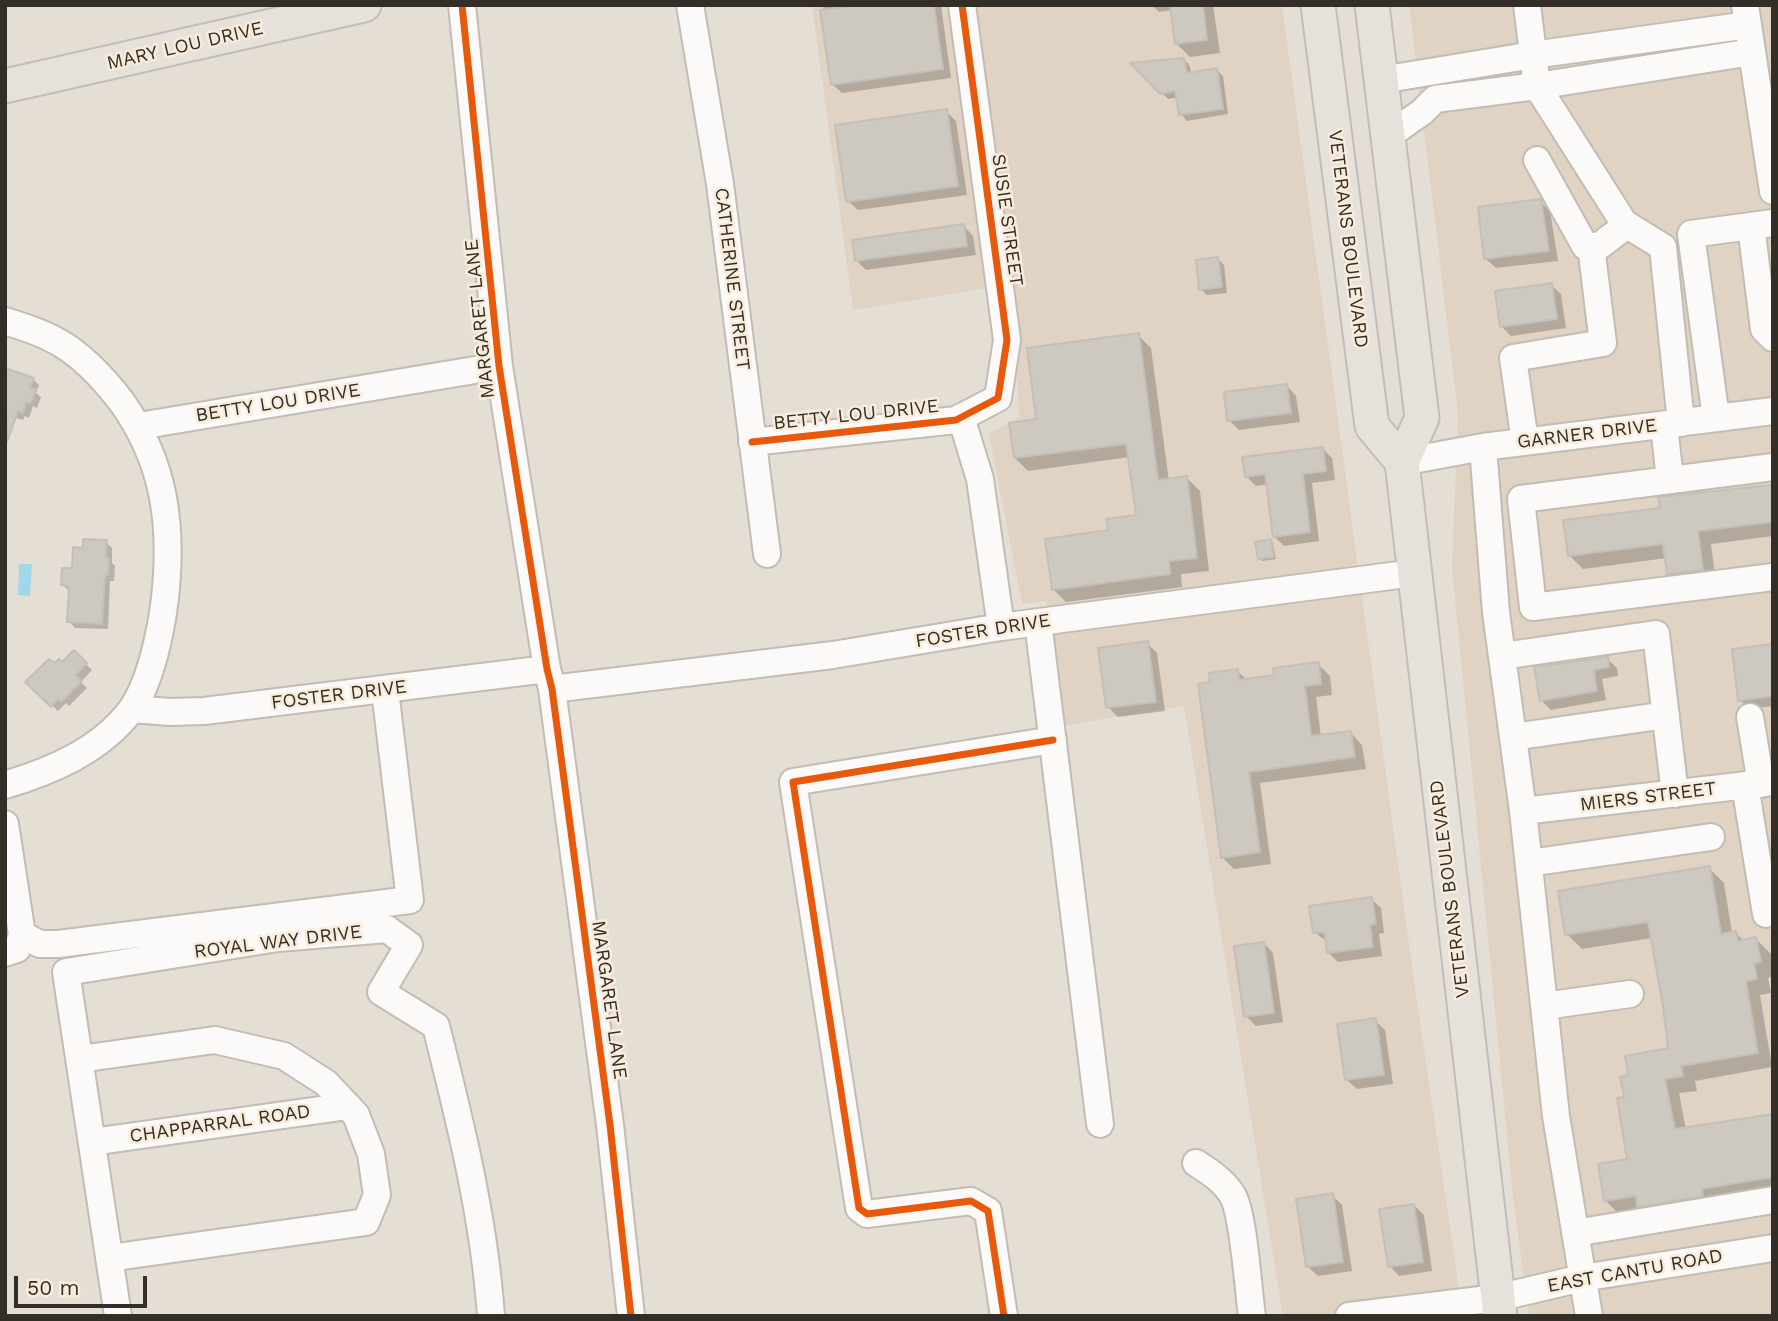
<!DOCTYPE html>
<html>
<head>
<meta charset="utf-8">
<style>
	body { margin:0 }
	#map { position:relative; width:1778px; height:1321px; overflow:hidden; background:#e5ded4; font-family:"Work Sans",sans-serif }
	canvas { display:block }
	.frame { position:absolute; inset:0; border:7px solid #332e28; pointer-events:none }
	.scale { position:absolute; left:14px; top:1276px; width:133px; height:32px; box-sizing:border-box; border:4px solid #332e28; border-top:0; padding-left:9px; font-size:21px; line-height:24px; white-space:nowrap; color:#332e28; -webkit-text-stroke:5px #f9ecdb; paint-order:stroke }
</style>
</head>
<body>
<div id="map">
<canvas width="1778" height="1321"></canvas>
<div class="frame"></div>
<div class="scale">50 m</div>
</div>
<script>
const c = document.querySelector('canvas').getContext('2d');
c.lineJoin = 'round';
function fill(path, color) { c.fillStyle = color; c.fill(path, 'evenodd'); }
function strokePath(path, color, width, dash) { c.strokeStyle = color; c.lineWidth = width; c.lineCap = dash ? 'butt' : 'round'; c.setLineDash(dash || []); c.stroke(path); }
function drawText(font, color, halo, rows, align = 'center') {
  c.font = font + ' "Work Sans",sans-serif'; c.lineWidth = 5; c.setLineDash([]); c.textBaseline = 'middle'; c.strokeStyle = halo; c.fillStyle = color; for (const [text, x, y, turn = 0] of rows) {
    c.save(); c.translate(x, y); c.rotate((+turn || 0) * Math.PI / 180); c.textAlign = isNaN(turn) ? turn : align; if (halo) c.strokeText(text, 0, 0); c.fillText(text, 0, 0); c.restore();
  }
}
fill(new Path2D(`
	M812,5H1282L1412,967L1463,1316H1283L1184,706L1061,726L1046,601L1022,604L989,434L1019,417L1016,342L1010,284L853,310Z
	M1409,5H1773V1316H1529L1513,1197L1452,567L1458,413Z`), '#e0d3c3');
fill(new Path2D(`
	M19,564H32L30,596L18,595Z`), '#a1d7ea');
fill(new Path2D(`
	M823,5H941L951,78L842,93L832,84Z
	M1152,5H1213L1220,53L1190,57L1177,44L1172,10L1159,12Z
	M1184,59L1190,66L1191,74L1217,70L1223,76L1228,114L1187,121L1181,114L1178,97L1168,99L1134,65Z
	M946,111L956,121L967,195L858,210L848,201Z
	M1540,201L1550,211L1558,261L1496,268L1486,259Z
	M964,226L973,236L976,255L866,270L857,261Z
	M1218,259L1224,265L1227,293L1207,295L1201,289Z
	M1551,285L1561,294L1566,328L1511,336L1501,326Z
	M1138,335L1151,348L1169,481L1187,478L1200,491L1209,571L1181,574L1182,587L1066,602L1053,589L1109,532L1138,517L1130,457L1028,471L1015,458L1038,421Z
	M5,373L33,379L39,385L36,393L41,397L37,408L33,406L29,418L25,416L23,420L5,414Z
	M1287,386L1296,396L1300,422L1239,430L1229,420Z
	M1322,448L1332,458L1335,480L1312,483L1319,541L1284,546L1274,536L1268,484L1256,486L1246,476Z
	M1773,486V536L1711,544L1716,583L1682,587L1668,574L1667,558L1583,569L1569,555L1662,510Z
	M1271,541L1273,543L1276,559L1262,561L1260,558Z
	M106,542L112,548V563L115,566L114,581H110L108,629L75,628L69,621V591L63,585L84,550Z
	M1147,643L1157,653L1165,711L1118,717L1108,707Z
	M1773,646V706L1750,709L1740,700Z
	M74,652L92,670L81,682L87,688L69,706L66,703L58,711L28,682L54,666L62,665Z
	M1607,659L1617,668L1618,676L1602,679L1606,700L1551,710L1541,700Z
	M1318,664L1330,676L1332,695L1316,697L1321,737L1351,733L1362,745L1366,769L1260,783L1271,864L1234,869L1222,857L1212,684L1237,671L1247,680L1276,677Z
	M1709,868L1724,883L1732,933H1736L1744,941L1756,939L1771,954L1773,977L1768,978L1771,993L1760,995L1772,1067L1695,1081L1697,1091L1679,1093L1686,1130L1773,1117V1194L1620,1215L1605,1200L1629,1160L1626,1098L1630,1077L1670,1049L1652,938L1582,949L1567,934Z
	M1371,899L1381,908L1384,933L1379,934L1382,956L1338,962L1328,952L1327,942L1315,932Z
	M1264,943L1273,953L1283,1022L1256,1026L1246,1016Z
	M1375,1020L1385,1030L1393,1084L1357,1089L1347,1080Z
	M1332,1195L1342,1205L1352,1271L1318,1276L1308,1267Z
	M1414,1205L1424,1215L1432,1271L1399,1276L1390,1266Z`), '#0003');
const building = new Path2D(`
	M856,5H934L943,69L831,85L820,10Z
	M1170,5H1203L1207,40L1175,44Z
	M1184,58L1187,73L1217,68L1223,109L1179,115L1175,91L1160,94L1130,63Z
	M947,109L958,186L846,202L835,125Z
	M1541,199L1549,251L1484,259L1478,207Z
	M964,224L967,246L855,261L852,240Z
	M1218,257L1222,287L1199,290L1196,260Z
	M1552,283L1557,319L1500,327L1495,291Z
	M1139,333L1158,480L1187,476L1197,558L1169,561L1170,574L1052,590L1045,539L1108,530L1106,519L1136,515L1126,444L1014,458L1009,423L1036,419L1027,348Z
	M5,368L34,378L30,388L36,389L31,403L26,402L23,413L18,411L7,442Z
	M1287,384L1291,413L1227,421L1224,392Z
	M1323,447L1326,471L1303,474L1310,532L1273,537L1265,474L1245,477L1242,457Z
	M1773,485V522L1698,531L1703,570L1667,574L1663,544L1568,556L1563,520L1660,508L1658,497Z
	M83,539L107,540L106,558H109L108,575H105L102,624L67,622L69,586L61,585L62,568H72L73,547L83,548Z
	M1271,539L1274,557L1258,559L1255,542Z
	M1148,641L1156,702L1106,708L1098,648Z
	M1773,644V696L1738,701L1732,649Z
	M74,650L87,663L76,675L82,681L61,702L58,699L51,707L25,682L49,659L54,663L59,659L62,662Z
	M1608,657L1609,667L1594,670L1597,691L1540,701L1534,667Z
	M1319,662L1321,684L1305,686L1311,736L1351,731L1355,757L1249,772L1260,852L1221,858L1198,684L1210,682L1209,673L1238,669L1239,680L1274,675L1273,668Z
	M1710,866L1721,934L1736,931L1738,941L1756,937L1761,962L1754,963L1757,979L1746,981L1758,1053L1681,1066L1683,1076L1665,1079L1675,1129L1773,1114V1177L1702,1189L1703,1196L1637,1207L1636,1196L1604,1201L1598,1164L1627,1159L1617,1098L1624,1097L1620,1077L1628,1075L1625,1056L1668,1048L1663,1006L1648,922L1565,935L1558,891Z
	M1372,897L1376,924L1370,925L1373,947L1327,953L1324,932L1313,933L1309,906Z
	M1264,942L1274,1013L1244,1017L1234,946Z
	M1376,1018L1384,1075L1345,1080L1337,1024Z
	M1333,1193L1343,1262L1306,1267L1296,1199Z
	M1414,1204L1423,1262L1388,1267L1379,1209Z`);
fill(building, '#cdc8c0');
strokePath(building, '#c4bfb7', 2);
const minor = new Path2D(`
	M462,5L499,366L547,669L552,689L610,1125L631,1316
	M690,5L720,184L767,554
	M1527,5L1537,86L1624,223L1663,247L1681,423
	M1745,5L1773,191
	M1381,80L1533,55L1748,25
	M1388,136L1422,112L1435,99L1537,86L1752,52
	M1537,160L1585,246H1599L1627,225
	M1751,226L1764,329L1773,338
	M5,321C24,327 43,333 60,343C84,357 104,379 121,401C165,462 173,525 165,598C161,631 151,682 131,710C101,750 52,771 5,785
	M961,417L980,479L1001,627
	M1716,418L1691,234L1773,223
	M1664,425L1670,480
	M139,426L499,366
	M752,442L956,420L998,398L1007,340L962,5
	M1525,442L1513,358L1603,343L1591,246
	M1483,447L1496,612L1523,811L1556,1116L1589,1316
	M1402,462L1483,447L1773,411
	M1773,467L1521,499L1533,607L1773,577
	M1038,622L1100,1124
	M1502,656L1656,634L1675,794
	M552,689L833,655L1001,627L1414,573
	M132,709L170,712L204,711L547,669
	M1750,717L1761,784
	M1513,737L1666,715
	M1745,785L1766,914
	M1523,811L1773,782
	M5,824L22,935L17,949L5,953
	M1529,863L1711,837
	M22,935L40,944H58L410,900L385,690
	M1544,1006L1630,994
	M80,1059L215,1040L284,1056L326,1083L356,1115L371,1154L377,1195L366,1222L109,1258
	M92,1142L348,1106
	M1196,1163C1210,1172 1224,1181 1233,1196C1244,1217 1248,1289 1252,1316
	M1575,1233L1773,1200
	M118,1316L66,972L278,938L387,929L409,945L381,992L436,1026C460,1121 484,1217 491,1316
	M1004,1316L988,1211L971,1201L867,1214L859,1208L793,782L1053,740
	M1349,1316L1497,1298L1582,1278L1773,1248`);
const major = new Path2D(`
	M1318,5L1372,426L1402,462
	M1372,5L1422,418L1402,462L1500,1316
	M5,86L364,5`);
strokePath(minor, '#c1bcb4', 30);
strokePath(major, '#c1beb9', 37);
strokePath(minor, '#fbfaf9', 26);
strokePath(major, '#e7e1dc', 33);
strokePath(new Path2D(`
	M462,5L499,366L547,669L552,689L610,1125L631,1316
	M752,442L956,420L998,398L1007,340L962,5
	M1004,1316L988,1211L971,1201L867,1214L859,1208L793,782L1053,740`), '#e8590c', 7);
drawText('19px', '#332e28', '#f9ecdb', [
	["MARY LOU DRIVE",185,46,-13],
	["SUSIE STREET",1007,220,82],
	["VETERANS BOULEVARD",1348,239,83],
	["CATHERINE STREET",732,279,83],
	["MARGARET LANE",480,319,-96],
	["BETTY LOU DRIVE",278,403,-9],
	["BETTY LOU DRIVE",856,415,-6],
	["GARNER DRIVE",1587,434,-7],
	["FOSTER DRIVE",983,631,-9],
	["FOSTER DRIVE",339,695,-7],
	["MIERS STREET",1648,797,-7],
	["VETERANS BOULEVARD",1450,889,-97],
	["ROYAL WAY DRIVE",278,942,-7],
	["MARGARET LANE",609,1000,82],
	["CHAPPARRAL ROAD",220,1124,-8],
	["EAST CANTU ROAD",1635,1271,-10]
]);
</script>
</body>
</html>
